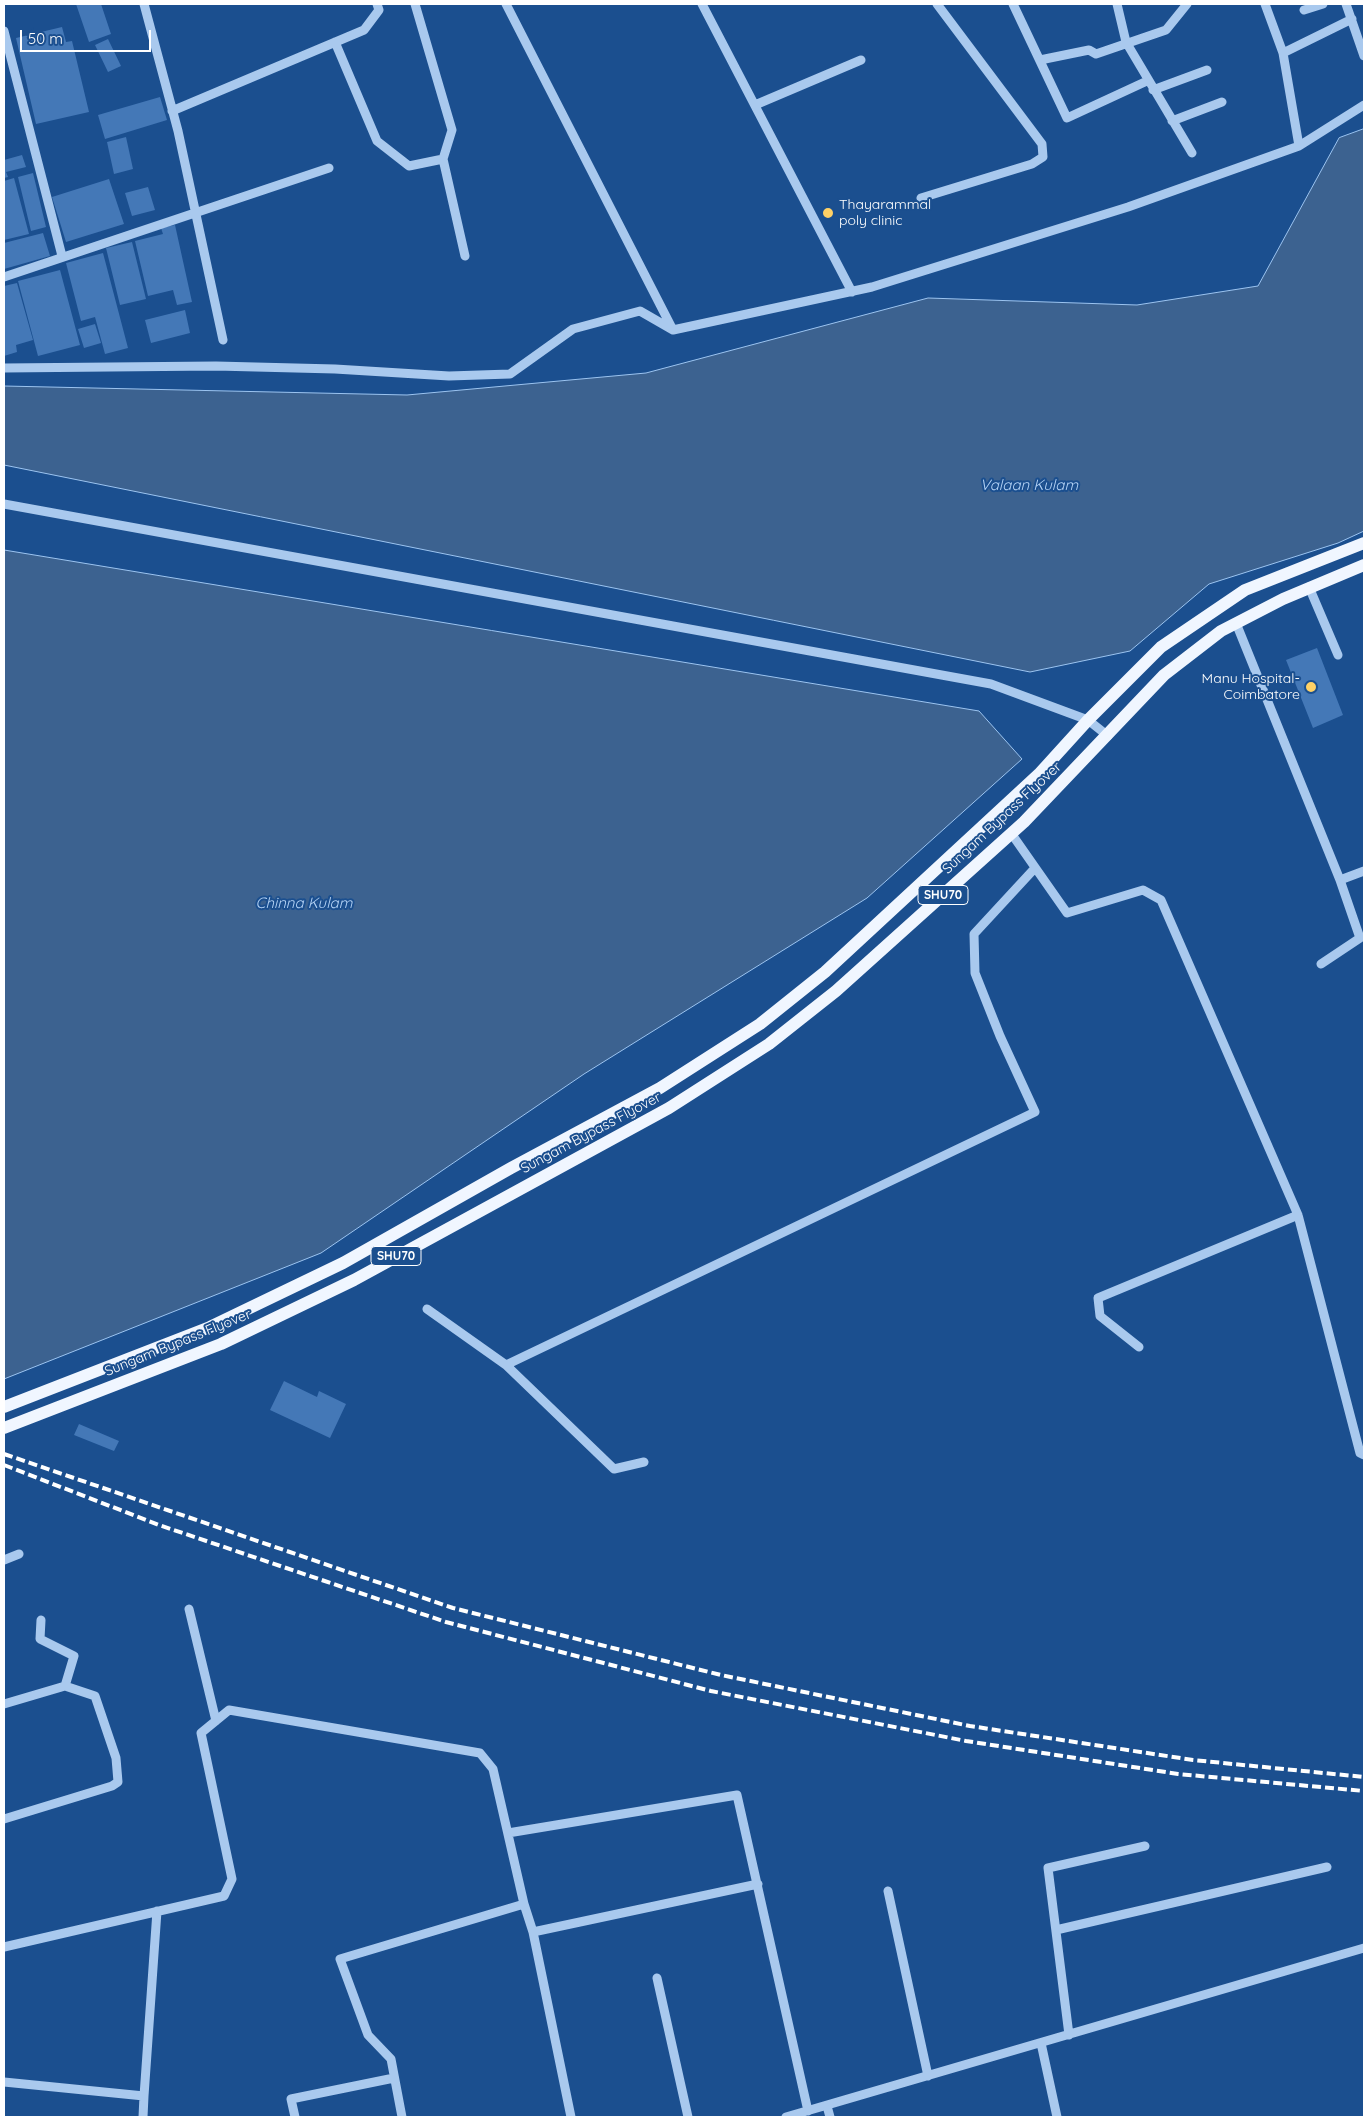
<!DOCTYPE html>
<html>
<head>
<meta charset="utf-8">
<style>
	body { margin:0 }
	#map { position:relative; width:1368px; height:2121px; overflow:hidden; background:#1b4f8f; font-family:Quicksand,sans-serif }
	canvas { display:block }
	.frame { position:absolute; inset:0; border:5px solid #fff; pointer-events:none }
	.scale { position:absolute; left:20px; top:30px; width:131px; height:22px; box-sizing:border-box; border:2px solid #fff; border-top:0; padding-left:6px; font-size:15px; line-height:18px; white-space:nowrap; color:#fff; -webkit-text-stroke:4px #1b4f8f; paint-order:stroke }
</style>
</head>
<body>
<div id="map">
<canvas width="1368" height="2121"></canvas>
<div class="frame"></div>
<div class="scale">50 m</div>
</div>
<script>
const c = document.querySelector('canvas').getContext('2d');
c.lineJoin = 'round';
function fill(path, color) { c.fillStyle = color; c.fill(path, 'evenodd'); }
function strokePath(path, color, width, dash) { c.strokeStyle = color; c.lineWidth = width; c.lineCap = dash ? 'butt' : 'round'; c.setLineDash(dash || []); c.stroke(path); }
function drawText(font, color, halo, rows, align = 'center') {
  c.font = font + ' Quicksand,sans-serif'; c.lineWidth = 4; c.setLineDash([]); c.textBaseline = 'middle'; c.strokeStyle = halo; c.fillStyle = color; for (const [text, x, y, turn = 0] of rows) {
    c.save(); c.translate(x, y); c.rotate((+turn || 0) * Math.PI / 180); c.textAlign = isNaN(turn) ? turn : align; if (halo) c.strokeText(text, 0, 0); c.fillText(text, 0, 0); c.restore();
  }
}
const water = new Path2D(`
	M1364,129V531L1338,543L1209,584L1130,651L1030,672L4,465V386L407,395L646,373L928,298L1137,305L1258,286L1339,138Z
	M4,550L979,711L1022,759L867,898L584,1074L321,1253L4,1379Z`);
fill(water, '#3c6290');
strokePath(water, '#9cc4f0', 1);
fill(new Path2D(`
	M76,4H101L111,34L89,42Z
	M62,27L66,42L72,41L89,112L36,124L16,38Z
	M108,39L121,66L108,72L95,45Z
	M160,97L167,120L105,139L98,115Z
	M126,137L133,169L114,174L107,142Z
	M22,155L26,167L6,172L8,177L4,178V160Z
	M33,173L46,227L31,231L18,177Z
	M14,178L29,234L4,240V181Z
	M109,179L124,224L66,242L52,197Z
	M148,187L155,210L132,216L125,193Z
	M175,225L192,302L177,305L173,290L148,296L135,241L163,234L161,228Z
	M43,233L50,256L4,269V243Z
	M132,242L146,299L120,305L106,248Z
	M103,253L128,348L105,354L95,317L81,321L66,263Z
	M60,270L80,345L38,356L18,281Z
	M17,283L33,340L16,345L17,352L4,356V286Z
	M185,310L190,333L151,343L145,320Z
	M95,324L101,343L84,348L78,329Z
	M1317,648L1343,715L1313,728L1286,660Z
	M284,1381L317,1397L319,1391L346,1404L330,1438L270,1410Z
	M79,1424L119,1441L114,1451L74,1435Z`), '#4478b7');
strokePath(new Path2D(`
	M144,4L178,131L223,340
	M415,4L452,130L443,159L465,256
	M506,4L673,330
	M702,4L852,292
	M1013,4L1067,118L1147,81
	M1117,4L1126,42L1192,153
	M1265,4L1283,53L1299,146
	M1346,4L1364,56
	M1304,10L1323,4
	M4,31L62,256
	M335,42L377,141L409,166L443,159
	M1283,53L1352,19
	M1040,60L1089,50L1096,54L1166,30L1187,4
	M1153,90L1207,70
	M755,105L861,60
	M172,111L364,30L379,10L377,4
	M1172,121L1222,102
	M921,198L1032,164L1043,157L1042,144L937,4
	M4,277L329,168
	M4,368L216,366L335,369L449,376L510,374L573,329L640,311L673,330L872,287L1128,207L1299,146L1364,105
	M4,504L991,684L1088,720L1108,736
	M1309,587L1338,655
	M1236,623L1340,880L1360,938L1321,964
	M1011,833L1067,913L1143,890L1161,900L1298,1215L1360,1453L1364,1455
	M1340,880L1364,871
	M427,1309L506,1365L614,1469L644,1462
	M1139,1347L1100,1316L1098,1298L1298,1215
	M506,1365L1035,1112L1000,1036L975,973L974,934L1035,868
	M4,1560L19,1554
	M189,1609L216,1721
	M41,1620L40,1639L74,1656L65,1686
	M4,1704L65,1686L95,1696L116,1758L118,1782L112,1786L4,1819
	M508,1833L737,1795L808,2111
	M888,1891L928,2076
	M524,1904L533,1932L758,1884
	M1056,1930L1327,1867
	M533,1932L571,2117
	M4,1947L224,1896L232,1879L201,1733L229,1710L480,1753L493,1769L524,1904L340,1959L368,2035L391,2059L402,2117
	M657,1978L688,2117
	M1069,2035L1048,1868L1145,1846
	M1041,2043L1057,2117
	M4,2082L144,2096L157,1911
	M827,2106L830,2117
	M143,2117L144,2096
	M295,2117L291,2099L394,2078
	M786,2117L1364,1948`), '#a9c9ee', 9);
strokePath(new Path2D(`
	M4,1407L210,1327L343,1263L511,1168L660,1088L760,1024L825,972L1039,774L1088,720L1161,647L1245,590L1364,543
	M4,1428L221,1344L354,1280L669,1108L769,1044L836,991L1024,822L1164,675L1221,631L1283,599L1364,565`), '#f0f6ff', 12);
strokePath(new Path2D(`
	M4,1454L453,1608L721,1675L970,1726L1193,1760L1364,1777
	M4,1465L159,1525L446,1622L711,1691L966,1741L1178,1774L1364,1791`), '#fff', 4, [9, 4]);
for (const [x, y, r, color] of [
	[828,213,6,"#ffd166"],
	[1311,687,6,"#ffd166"]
]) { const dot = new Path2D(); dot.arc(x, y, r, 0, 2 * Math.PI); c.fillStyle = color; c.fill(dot); strokePath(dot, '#1b4f8f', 2); }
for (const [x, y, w] of [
	[943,895,50],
	[396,1256,50]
]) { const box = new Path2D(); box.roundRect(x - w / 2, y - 9.5, w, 19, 4); c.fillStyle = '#1b4f8f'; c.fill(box); strokePath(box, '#fff', 1); }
drawText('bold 12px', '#fff', null, [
	["SHU70",943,895],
	["SHU70",396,1256]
]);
drawText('14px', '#fff', '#1b4f8f', [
	["Thayarammal",839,205],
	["poly clinic",839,221],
	["Manu Hospital-",1300,679,"right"],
	["Coimbatore",1300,695,"right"]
], 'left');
drawText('14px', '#fff', '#1b4f8f', [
	["Sungam Bypass Flyover",1002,818,-43],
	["Sungam Bypass Flyover",591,1133,-28],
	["Sungam Bypass Flyover",178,1343,-22]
]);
drawText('italic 15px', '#b5d3f5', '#1b4f8f', [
	["Valaan Kulam",1029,485],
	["Chinna Kulam",304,903]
]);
</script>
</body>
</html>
